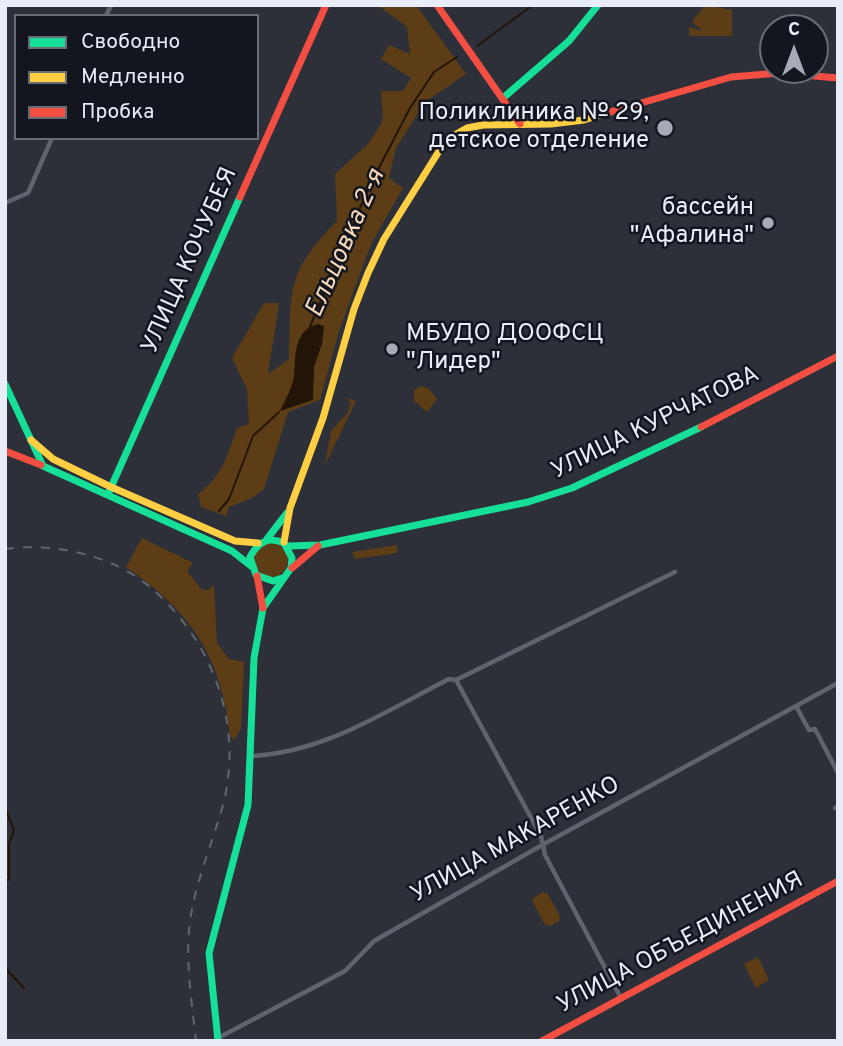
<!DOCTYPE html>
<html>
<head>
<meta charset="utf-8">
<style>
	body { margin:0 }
	#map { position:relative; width:843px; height:1046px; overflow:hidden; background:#2d3039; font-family:Overpass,sans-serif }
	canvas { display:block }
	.frame { position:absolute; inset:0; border:7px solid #e9edf8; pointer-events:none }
	.legend { position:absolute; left:14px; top:14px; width:245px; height:126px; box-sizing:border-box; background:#13161e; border:2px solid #696c75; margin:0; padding:9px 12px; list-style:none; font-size:21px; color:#e9edf8 }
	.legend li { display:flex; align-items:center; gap:14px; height:35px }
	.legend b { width:35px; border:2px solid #696c75 }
	.north { position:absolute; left:759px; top:14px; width:70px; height:70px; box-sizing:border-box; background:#13161e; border:2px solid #696c75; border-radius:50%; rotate:0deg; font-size:19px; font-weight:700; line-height:28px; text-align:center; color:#e9edf8 }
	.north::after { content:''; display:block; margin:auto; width:24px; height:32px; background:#a7abb5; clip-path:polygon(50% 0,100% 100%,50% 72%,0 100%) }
</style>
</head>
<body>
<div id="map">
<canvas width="843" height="1046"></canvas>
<div class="frame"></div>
<ul class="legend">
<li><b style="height:9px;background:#16e098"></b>Свободно</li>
<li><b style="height:9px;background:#ffcf43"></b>Медленно</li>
<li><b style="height:9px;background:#f24e42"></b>Пробка</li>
</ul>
<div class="north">С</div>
</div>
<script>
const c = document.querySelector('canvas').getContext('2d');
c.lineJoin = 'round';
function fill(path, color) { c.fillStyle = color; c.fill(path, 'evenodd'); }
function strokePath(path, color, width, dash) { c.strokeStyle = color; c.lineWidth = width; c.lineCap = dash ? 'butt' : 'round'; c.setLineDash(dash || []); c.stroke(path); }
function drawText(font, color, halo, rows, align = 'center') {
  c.font = font + ' Overpass,sans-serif'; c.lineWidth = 5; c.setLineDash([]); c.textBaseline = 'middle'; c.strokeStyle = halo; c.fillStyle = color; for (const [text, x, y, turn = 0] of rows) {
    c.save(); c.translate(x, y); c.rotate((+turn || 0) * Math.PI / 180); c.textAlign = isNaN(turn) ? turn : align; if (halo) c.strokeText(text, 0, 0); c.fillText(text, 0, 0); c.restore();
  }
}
fill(new Path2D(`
	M416,5L466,74L425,102L396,148L389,178L403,188L371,244L339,331L320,400L288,412L264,489L252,498L229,507L226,516L201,507L198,494C222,477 228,454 237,428L249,424L247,389L232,358L264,303H279L268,374L289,359C291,289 286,273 337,221L335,174L369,143L383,120L381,91H403L411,78L381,59L389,45L410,54L407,27L379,6Z
	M705,5L732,10V36H689V27L703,31L692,22Z
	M421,386L429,389L437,399L427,412L414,401V390Z
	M346,398L356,401L325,465L331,431L348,412L350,403Z
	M142,538L193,563L187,571L201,589L208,590L214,585L217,643L229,659L244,662L241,728L235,740L230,736C222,658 191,611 126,567Z
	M254 560a17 17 0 1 1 34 0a17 17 0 1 1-34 0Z
	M397,545V553L355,559L352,552Z
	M542,892L547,893L560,916L559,921L550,926L545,925L532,900Z
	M758,957L769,980L756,988L744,964Z`), '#5c3d16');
fill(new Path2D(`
	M318,324L324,326L322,344L314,367L313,400L280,411C285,400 293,387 294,375C296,355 293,331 318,324Z`), '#221406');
strokePath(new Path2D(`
	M477,46L533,5
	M309,329L368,189L410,108L434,72L457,57
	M219,511L229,499L253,436L279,412
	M5,808L14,830L9,843V879L5,882
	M5,968L24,988`), '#221406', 2);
strokePath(new Path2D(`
	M106,16L111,5
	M5,203L28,193L52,138
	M456,680L541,836L545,855L621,998
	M796,706L809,730L815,729L838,773
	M249,756C322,754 386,711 449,679L456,680L675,572
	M835,808L838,806
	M218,1038L345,971L374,941L544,844L838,683`), '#5f636c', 4.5);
strokePath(new Path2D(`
	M503,98L569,41L598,5
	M5,384L43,466L232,551L251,566
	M108,494L240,197
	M267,539L287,513
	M289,546L320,545L528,502L572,488L701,427
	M218,1041L209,953L248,805L254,658L263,608L291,568L292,558L284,543C268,536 258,542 250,557L256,575L273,581L282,578`), '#16e098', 7);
strokePath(new Path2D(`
	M31,440L53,459L111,487L235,541L258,543
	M284,542L290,508L323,418L354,309L368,273L384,239L446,140L467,128L483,125L551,124L584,120L610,112`), '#ffcf43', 7);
strokePath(new Path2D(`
	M437,5L520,124
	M610,112L731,77L779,73L838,78
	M240,197L326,5
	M701,427L838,356
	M5,451L41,465
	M292,568L318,546
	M257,576L263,608
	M542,1041L838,881`), '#f24e42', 7);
strokePath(new Path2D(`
	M5,549C54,542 112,555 150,587C211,639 243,721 224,801C213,843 193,886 189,930C186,967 192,1004 196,1041`), '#63666e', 2, [9, 9]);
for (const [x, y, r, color] of [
	[665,128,9,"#a7abb5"],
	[768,223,7,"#a7abb5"],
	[392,349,7,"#a7abb5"]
]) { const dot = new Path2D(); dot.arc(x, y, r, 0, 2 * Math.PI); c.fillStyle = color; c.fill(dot); strokePath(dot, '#13161e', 2.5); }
drawText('24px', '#e9edf8', '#13161e', [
	["Поликлиника № 29,",649,114],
	["детское отделение",649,142],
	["бассейн",754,209],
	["\"Афалина\"",754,237],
	["МБУДО ДООФСЦ",406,335,"left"],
	["\"Лидер\"",406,363,"left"]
], 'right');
drawText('24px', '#e9edf8', '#13161e', [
	["УЛИЦА КОЧУБЕЯ",191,261,-66],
	["УЛИЦА КУРЧАТОВА",656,424,-26],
	["УЛИЦА МАКАРЕНКО",516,841,-29],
	["УЛИЦА ОБЪЕДИНЕНИЯ",681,944,-28]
]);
drawText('italic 26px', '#f4d7b8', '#13161e', [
	["Ельцовка 2-я",347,244,-66]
]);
</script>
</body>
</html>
